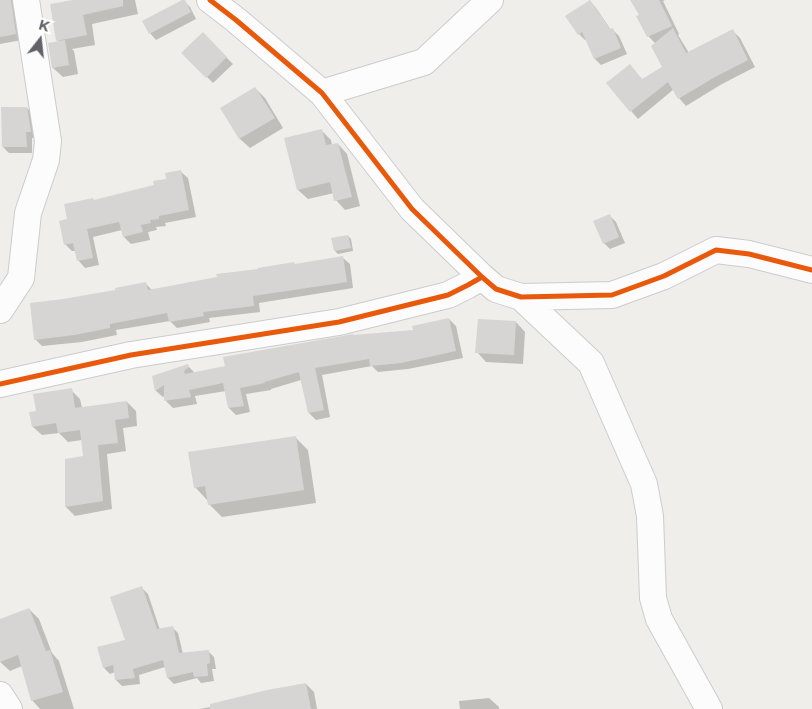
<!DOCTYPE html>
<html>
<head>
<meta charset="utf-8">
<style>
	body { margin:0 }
	#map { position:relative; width:812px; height:709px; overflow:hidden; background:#efeeea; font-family:Montserrat,sans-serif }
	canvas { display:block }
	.north { position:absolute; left:15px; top:15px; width:50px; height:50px; -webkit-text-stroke:4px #fff; paint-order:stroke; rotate:16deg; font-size:14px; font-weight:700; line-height:20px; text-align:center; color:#5f6368 }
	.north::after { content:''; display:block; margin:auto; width:18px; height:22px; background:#5f6368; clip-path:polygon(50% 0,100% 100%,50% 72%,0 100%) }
</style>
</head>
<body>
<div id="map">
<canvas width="812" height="709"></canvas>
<div class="north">K</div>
</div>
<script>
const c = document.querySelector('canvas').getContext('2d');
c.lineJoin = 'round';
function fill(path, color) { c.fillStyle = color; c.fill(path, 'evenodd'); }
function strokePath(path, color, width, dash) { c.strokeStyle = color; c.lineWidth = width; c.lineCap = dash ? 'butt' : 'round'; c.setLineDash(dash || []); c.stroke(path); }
fill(new Path2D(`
	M0,0H14L22,40L0,44Z
	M79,0H135L138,14L92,24L95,45L72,49L74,51L78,74L63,77L53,68L60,42L58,40Z
	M632,0H665L663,1L679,34L678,35L689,53L733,31L740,38L755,67L722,84L686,106L679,98L674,89L638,119L608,84L643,81L664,68L656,44L648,36L641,15Z
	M184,1L190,7L196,19L156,40L150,33Z
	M590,1L596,8L611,30L612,29L619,36L627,54L601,65L595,59L587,39L585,40L579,34Z
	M203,34L233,64L213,83L183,53Z
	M255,88L265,98L283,128L250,148L240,139L222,108Z
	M27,108L33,114L37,138H32V153H9L3,147Z
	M321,130L331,140L332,145L338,144L347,154L360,206L345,210L336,200L334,193L308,199L298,190Z
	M180,171L188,178L196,217L165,223L166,226L156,227L157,230L148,232L150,240L131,244L124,237L122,230L93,237L99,265L85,268L78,260L76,251H72L65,244L68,220L94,201L156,186Z
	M609,215L616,222L625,243L610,249L604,243Z
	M348,236L351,239L353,251L338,254L335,251Z
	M343,258L350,264L353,288L259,303L260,312L209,318L210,322L177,328L170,321L116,330L117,335L82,342L42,346L35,339L117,291L146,284L152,290Z
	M449,319L456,326L463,358L408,369L378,372L372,366L322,375L330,417L316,420L309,413L301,380L271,389V390L246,394L250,412L236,415L229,408L226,391L195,396L197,404L173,408L166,401V395L163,397L156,391L154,376L188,366L195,373L415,331Z
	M516,322L525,332L523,364L486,362L477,352Z
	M71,390L80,399L82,408L127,402L136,411L137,426L123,428L126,451L107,454L112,509L75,516L66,507L84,457L82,440L68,442L59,433L42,435L33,427L37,412Z
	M296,438L308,450L316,503L222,517L209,504L207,500L195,487Z
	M142,588L148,594L160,630L172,627L178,633L183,654L208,651L214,657L216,669H212L214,681L201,683L197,678L174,684L168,678L165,667L139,675L140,684L122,686L116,680L115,672L110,674L104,668L126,641Z
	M29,609L39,619L52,653L59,661L74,709H40L32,700L22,666L10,671L0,662V620Z
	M306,684L314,692L317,709H199L236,703Z
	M489,698L499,707V709H460L459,701Z`), '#0003');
fill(new Path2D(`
	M0,0H11L16,34L0,37Z
	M72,0H123V6L83,15L87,35L56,41L50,4Z
	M182,0H185L191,12L149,34L142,21Z
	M590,0L610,29L613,28L621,48L594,59L582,32L578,35L565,16Z
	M630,0H659L672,26L647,37L636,16L639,15Z
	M673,28L686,53L733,29L748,60L715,77L678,99L668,82L630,112L606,83L630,64L642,79L662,67L651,46Z
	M203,32L227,57L206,78L181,53Z
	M65,40L69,65L52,68L48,43Z
	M255,87L275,118L239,139L220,108Z
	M1,107H27L31,132H26L27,147H2Z
	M322,129L326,145L338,143L352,197L334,201L330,182L297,190L284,138Z
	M181,170L189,210L159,216V219L150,220L151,223L141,225L143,232L123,237L119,222L87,229L93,258L77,261L73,243L64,245L59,221L67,219L64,204L93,198L94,200L154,185L153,181L166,179L165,173Z
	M610,214L619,237L603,244L593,221Z
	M348,235L351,248L334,251L331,238Z
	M343,256L347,282L253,296L254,306L203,312L204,316L169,322L167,313L110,324V328L74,335L34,340L30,303L63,299L115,290V288L146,282L148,290L217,277L216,274L258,269V268L294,262L295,264Z
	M449,318L456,351L401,363L370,366L369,359L315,368L324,410L308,413L299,372L264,382L265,383L240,388L244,406L228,408L223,383L189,390L191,397L164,401V385L155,391L152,376L188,364L189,367L184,371L185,374L225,366L223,357L353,334V335L413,330L412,326Z
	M478,319L516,321L514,355L475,353Z
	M72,388L75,408L127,401L129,418L115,420L118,443L98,445L103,501L65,507V459L83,456L80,430L58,433L56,423L32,427L29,412L36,411L33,394Z
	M296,436L304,490L208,505L205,486L194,488L188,452Z
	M142,586L157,629L173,626L179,653L209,650L210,663L207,664L208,676L194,677L193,672L167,678L163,660L133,669L135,678L115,680L113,665L103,668L97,647L125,640L110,597Z
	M29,608L46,651L50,650L63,692L31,701L18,655L0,662V619Z
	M306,683L311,709H210V704L267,690Z`), '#d6d5d3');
const minor = new Path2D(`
	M210,0L236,20L322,93L412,209L482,277L496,289L521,297L612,295L664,276L716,250L749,254L812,270
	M322,93L424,62L490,0
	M521,297L591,363L644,484L650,516L653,598L659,619L709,709
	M0,310L21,278L28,213L46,160L48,141L26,0
	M0,384L131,355L339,322L448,295L468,285L482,277
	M0,695L9,709`);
strokePath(minor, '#cbcccc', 28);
strokePath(minor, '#fdfcfc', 26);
strokePath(new Path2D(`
	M210,0L236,20L322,93L412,209L482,277L496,289L521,297L612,295L664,276L716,250L749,254L812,270
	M0,384L131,355L339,322L448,295L468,285L482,277`), '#e8590c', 5);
</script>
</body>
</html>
